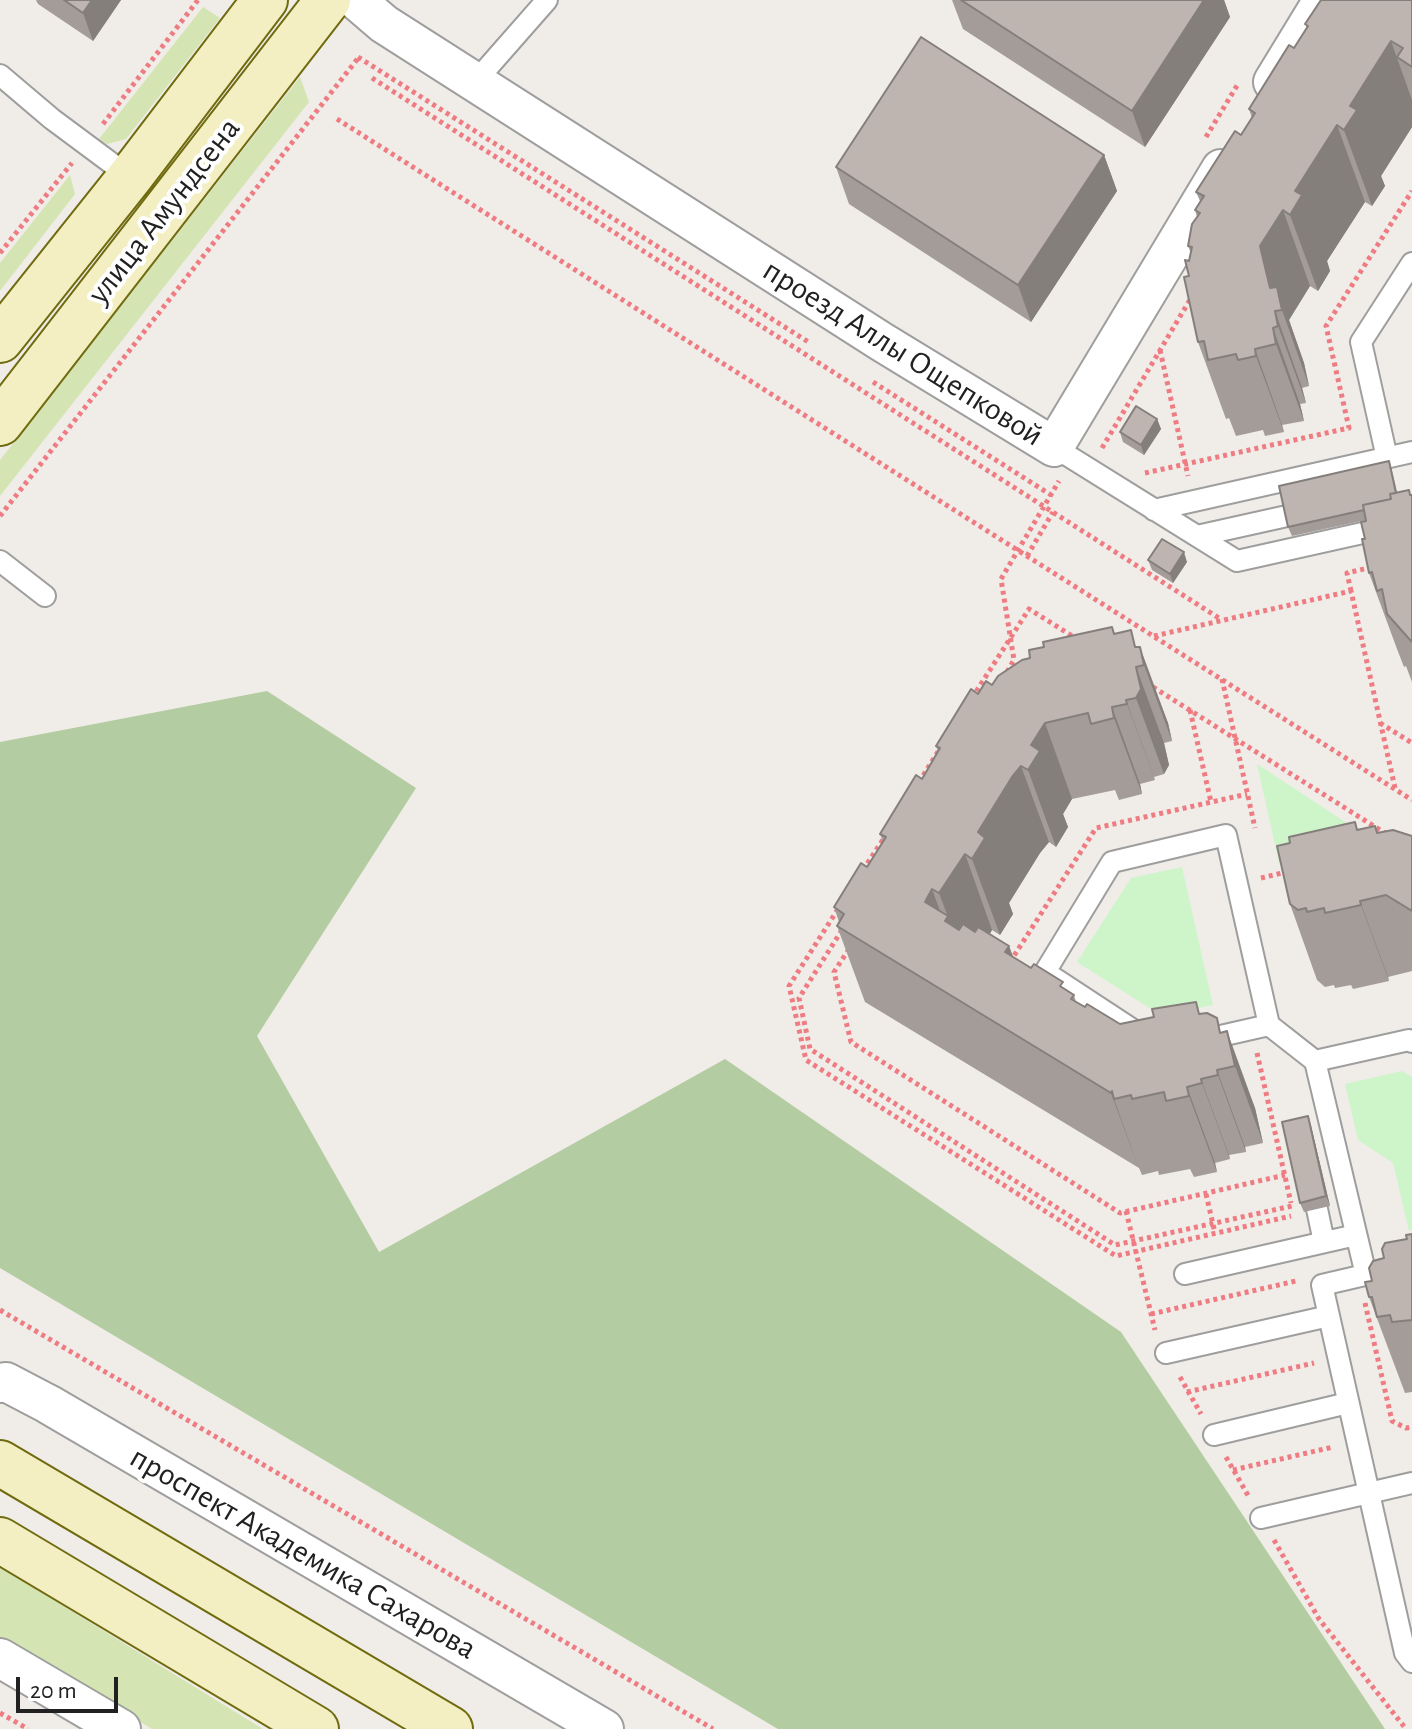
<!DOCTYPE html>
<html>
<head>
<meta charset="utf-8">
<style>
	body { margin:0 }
	#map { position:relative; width:1412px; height:1729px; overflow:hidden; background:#f0ece8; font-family:"Alegreya Sans",sans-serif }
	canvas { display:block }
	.scale { position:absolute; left:16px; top:1677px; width:102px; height:36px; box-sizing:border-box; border:4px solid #212121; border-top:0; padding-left:10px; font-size:24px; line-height:28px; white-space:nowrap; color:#212121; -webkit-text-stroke:6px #fff; paint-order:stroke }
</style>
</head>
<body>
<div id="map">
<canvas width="1412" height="1729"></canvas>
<div class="scale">20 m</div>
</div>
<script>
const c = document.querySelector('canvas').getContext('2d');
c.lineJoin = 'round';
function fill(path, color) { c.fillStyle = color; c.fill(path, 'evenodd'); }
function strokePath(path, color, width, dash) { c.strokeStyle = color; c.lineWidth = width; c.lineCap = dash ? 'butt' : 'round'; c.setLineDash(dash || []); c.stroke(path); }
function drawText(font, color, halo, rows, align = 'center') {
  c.font = font + ' "Alegreya Sans",sans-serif'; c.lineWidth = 8; c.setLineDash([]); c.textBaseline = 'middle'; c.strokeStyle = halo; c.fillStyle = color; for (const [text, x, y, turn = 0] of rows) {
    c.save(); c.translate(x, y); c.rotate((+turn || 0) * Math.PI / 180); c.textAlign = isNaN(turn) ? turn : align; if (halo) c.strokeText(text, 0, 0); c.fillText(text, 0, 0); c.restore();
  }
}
fill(new Path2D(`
	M203,7L220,18L126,139L107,144L99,139Z
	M300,77L309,102L0,496V460Z
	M70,175L75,194L0,291V263Z
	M0,1567L263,1729H152L0,1637Z`), '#d4e5b3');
fill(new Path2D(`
	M267,691L416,788L257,1036L379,1252L725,1059L1121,1332L1385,1729H778L0,1268V742Z`), '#b4cca1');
fill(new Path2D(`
	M1257,764L1374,841L1279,863Z
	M1182,867L1213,1005L1162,1016L1077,962L1131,878Z
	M1402,1071L1412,1077V1230L1409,1231L1393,1163L1358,1140L1345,1084Z`), '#cef5ca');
const lane = new Path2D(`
	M0,75L52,119L130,177
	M475,82L547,0
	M1054,447L1237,561L1412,522
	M1387,458L1361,342L1412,263
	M1154,510L1412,452
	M1197,536L1287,516
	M0,561L45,596
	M1144,1037L1045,972L1112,862L1226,835L1269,1025L1315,1061L1366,1275
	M1203,1040L1269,1025
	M1315,1061L1409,1040L1412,1042
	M1317,1209L1324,1242
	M1412,1264L1322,1285L1405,1653L1412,1662
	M1185,1274L1356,1235
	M1166,1353L1329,1316
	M1214,1435L1348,1403
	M1261,1518L1412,1483`);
const street = new Path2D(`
	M356,0L384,24L882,342L1054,447L1221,169
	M1273,82L1323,0
	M0,1383L6,1382L48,1404L604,1729
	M0,1658L121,1729`);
const secondary = new Path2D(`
	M0,340L130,177L265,0
	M0,423L328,0
	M0,1463L450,1729
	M0,1540L316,1729`);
strokePath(lane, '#9e9e9e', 24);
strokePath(street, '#9e9e9e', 42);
strokePath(secondary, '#706b0f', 48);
strokePath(new Path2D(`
	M358,57L810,343
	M372,78L1222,620
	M337,119L1412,800
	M103,124L198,0
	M1206,137L1238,84
	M0,253L72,163
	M1160,350L1188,476
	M873,382L1051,495
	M1102,448L1191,298
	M1145,473L1349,428L1326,326L1412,191
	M0,516L359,57
	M1027,556L1053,512
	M1351,591L1347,573L1372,567
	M1154,636L1351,591L1395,788
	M1007,672L1014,660L1001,579L1059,481
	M1222,679L1255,828
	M1153,687L1388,835
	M972,698L1029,609L1077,639
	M1190,710L1211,802
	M1380,723L1412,743
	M919,782L941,747
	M863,870L886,835
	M1261,878L1286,872
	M838,909L789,986L806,1060L1116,1256L1291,1216
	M842,930L799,998L810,1049L1115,1245L1292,1206
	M849,949L834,972L851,1042L1120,1213L1285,1175
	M1010,962L1096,828L1247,794
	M1257,1053L1291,1203
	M1206,1194L1215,1233
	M1126,1211L1155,1330
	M1365,1303L1392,1421L1406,1428L1412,1427
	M0,1310L713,1729
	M1151,1314L1296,1281
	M1180,1377L1201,1414
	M1187,1392L1314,1363
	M1226,1457L1249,1497
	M1233,1470L1333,1447
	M1274,1540L1319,1619L1406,1729
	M0,1713L28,1729`), '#ee7c82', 5, [4, 4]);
strokePath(lane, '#fff', 20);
strokePath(street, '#fff', 38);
strokePath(secondary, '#f4efc2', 44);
fill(new Path2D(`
	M36,0H121L93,41L38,4Z
	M952,0H1224L1230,17L1145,147L963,29Z
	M1412,0V127L1381,176L1385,186L1372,206L1365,202L1327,261L1330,271L1318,291L1310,286L1289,320L1304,363L1309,386L1302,388L1306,403L1300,404L1304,421L1282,425L1284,432L1265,436L1263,430L1236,436L1229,418L1226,419L1198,342L1189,276L1191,253L1188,246L1197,217L1195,210L1200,201L1196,192L1241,135L1252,118L1249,109L1294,48L1307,28L1305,24Z
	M1104,155L1117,191L1031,322L849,204L836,167Z
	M1157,419L1161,429L1144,455L1123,442L1120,432Z
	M1392,471L1397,492L1412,495V682L1406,666L1404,667L1397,649L1369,573L1365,539L1366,520L1292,536L1288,527Z
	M1148,560L1187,562L1173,583L1152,570Z
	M1115,634L1138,647L1168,723L1172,741L1164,743L1169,765L1164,774L1154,777L1155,780L1140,784L1142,794L1119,800L1115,790L1072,799L1063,814L1068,827L1056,847L1049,842L1040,853L1009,903L1013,914L1000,935L992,930L990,934L1009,946L1013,957L1074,995L1076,1002L1120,1024L1201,1014L1222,1033L1255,1108L1263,1143L1245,1147L1246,1152L1229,1155L1230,1159L1215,1163L1217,1172L1194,1177L1190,1169L1159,1175L1158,1171L1142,1175L1139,1168L865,1002L837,926L839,922L834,907L867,867L883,842L880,834L922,779L938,752L936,746L978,694L992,685Z
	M1355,822L1358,830L1375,826L1378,833L1412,836V971L1388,977L1389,981L1353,989L1351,985L1335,988L1334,985L1325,987L1317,980L1290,904V843Z
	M1311,1126L1330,1206L1304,1212L1300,1203Z
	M1412,1234V1392L1405,1393L1369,1297L1372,1281L1384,1258Z`), '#a39c98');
fill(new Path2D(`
	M92,0H121L93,41L83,13Z
	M1204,0H1224L1230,17L1145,147L1132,111Z
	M1391,41L1412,100V127L1381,176L1385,186L1372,206L1344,130L1350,106Z
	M1337,125L1365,202L1327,261L1330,271L1318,291L1290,215L1295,191Z
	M1104,155L1117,191L1031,322L1018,285Z
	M1283,210L1310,286L1289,320L1304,363L1309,386L1282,310L1270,288L1260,246Z
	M1275,311L1302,388L1306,403L1278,326Z
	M1273,328L1300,404L1304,421L1276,344Z
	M1255,349L1282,425L1284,432L1256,356Z
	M1157,419L1161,429L1144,455L1141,445Z
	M1184,552L1187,562L1173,583L1170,574Z
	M1112,627L1138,695L1136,667L1164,743L1169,765L1164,774L1136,698Z
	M1140,647L1168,723L1172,741L1144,665Z
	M1126,700L1154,777L1155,780L1127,704Z
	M1112,707L1140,784L1142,794L1114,718Z
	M1045,723L1072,799L1063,814L1068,827L1056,847L1028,770L1031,745Z
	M1021,766L1049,842L1040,853L1009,903L1013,914L1000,935L972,859L978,832L1012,777Z
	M965,854L992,930L967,968L945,921L948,917L939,893Z
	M932,889L960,966L925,902Z
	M1360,901L1388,977L1389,981L1361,905Z
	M1009,946L1037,1022L1005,952Z
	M1227,1031L1255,1108L1263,1143L1235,1066Z
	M1217,1070L1245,1147L1246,1152L1218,1075Z
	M1201,1079L1229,1155L1230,1159L1202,1083Z
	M1187,1087L1215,1163L1217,1172L1189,1096Z
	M1112,1091L1114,1099L1139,1169L1111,1093Z
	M1308,1116L1311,1126L1330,1206L1326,1196Z`), '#857f7c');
const building = new Path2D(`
	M64,0H92L83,13Z
	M961,0H1204L1132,111Z
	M1321,0H1412V67L1397,57L1403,48L1391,41L1350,106L1357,110L1344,130L1337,125L1295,191L1302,195L1290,215L1283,210L1260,246L1270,288L1277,287L1282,310L1275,311L1278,326L1273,328L1276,344L1255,349L1256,356L1238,360L1236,354L1208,360L1204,341L1198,342L1184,277L1189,276L1185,260L1189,261L1192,247L1188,246L1192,224L1200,213L1195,210L1204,196L1196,192L1235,131L1241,135L1255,113L1249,109L1289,45L1294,48L1308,26L1305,24Z
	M921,37L1104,155L1018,285L836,167Z
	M1136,406L1157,419L1141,445L1120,432Z
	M1389,461L1396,493L1390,494L1391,499L1363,505L1364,510L1288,527L1279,486Z
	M1409,490L1410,495H1412V642L1387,614L1382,589L1377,591L1372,572L1369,573L1362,539H1365L1361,522L1366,521L1363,505L1391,499L1390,494Z
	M1162,539L1184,552L1170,574L1148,560Z
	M1112,627L1114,634L1131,630L1135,647H1140L1144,665L1136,667L1141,689L1136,698L1126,700L1127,704L1112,707L1114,718L1091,724L1088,713L1045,723L1031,745L1040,751L1028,770L1021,766L1012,777L978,832L985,838L972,859L965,854L939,893L932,889L925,902L948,916L945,921L959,930L963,924L975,932L978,927L1009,946L1005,952L1031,968L1034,964L1063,982L1060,986L1074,995L1071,999L1085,1007L1087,1004L1120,1024L1154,1017L1152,1009L1196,1002L1199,1014L1207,1013L1217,1018L1220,1033L1227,1031L1235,1066L1217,1070L1218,1075L1201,1079L1202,1083L1187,1087L1189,1096L1166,1101L1164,1092L1132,1099L1131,1095L1114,1099L1112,1091L1111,1093L837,926L844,914L834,907L861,863L867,867L886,837L880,834L916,775L922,779L940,748L936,746L971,689L978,694L986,681L992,685L998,676L1022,660L1030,658L1029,650L1044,647L1043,642Z
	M1355,822L1357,830L1375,826L1377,833L1393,830L1412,836V911L1386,895L1360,901L1361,905L1325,913L1324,908L1307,912L1306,908L1298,910L1290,904L1277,846L1290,843L1289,837Z
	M1308,1116L1326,1196L1300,1203L1282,1122Z
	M1412,1234V1320L1392,1322L1390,1315L1377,1317L1372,1297H1369L1365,1282L1372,1281L1369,1268L1373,1261L1384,1258L1382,1249L1385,1243L1407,1239L1406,1235Z`);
fill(building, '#beb5b1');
strokePath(building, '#857f7c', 2);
drawText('32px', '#212121', '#fff', [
	["улица Амундсена",164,211,-52],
	["проезд Аллы Ощепковой",903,353,32],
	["проспект Академика Сахарова",303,1553,30]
]);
</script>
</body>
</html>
